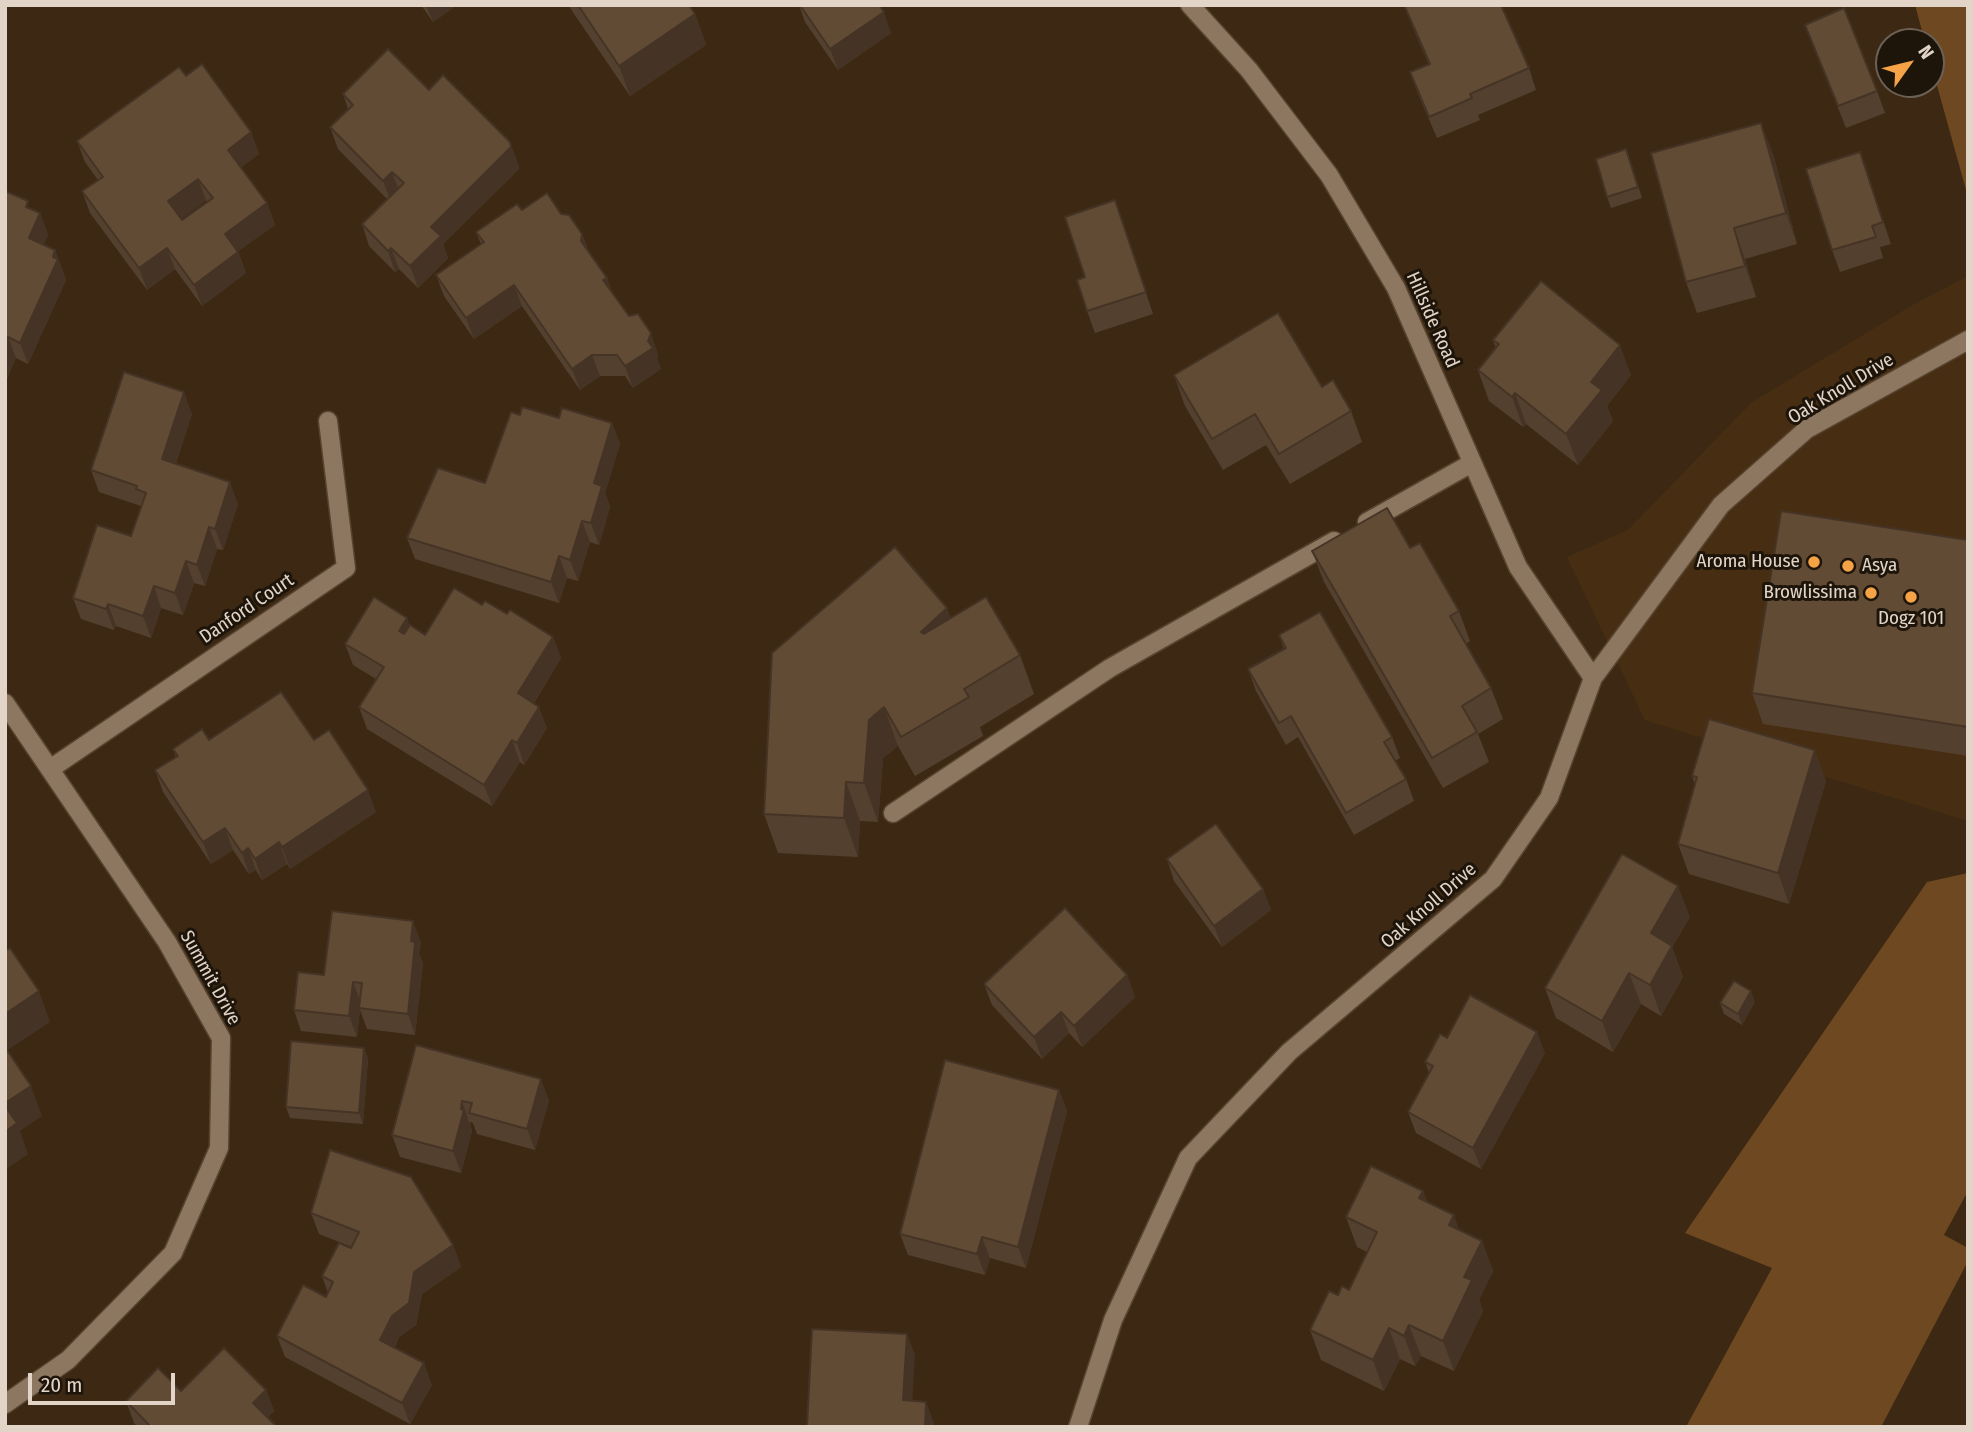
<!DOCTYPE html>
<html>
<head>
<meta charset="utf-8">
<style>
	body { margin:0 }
	#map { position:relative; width:1973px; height:1432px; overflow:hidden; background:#3d2913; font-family:"Fira Sans Condensed",sans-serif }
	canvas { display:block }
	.frame { position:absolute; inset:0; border:7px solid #e2d4c7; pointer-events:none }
	.north { position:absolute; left:1875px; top:28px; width:70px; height:70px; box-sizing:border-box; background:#1d140a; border:2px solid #6c6156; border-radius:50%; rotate:56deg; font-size:19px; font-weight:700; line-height:28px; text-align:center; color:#e2d4c7 }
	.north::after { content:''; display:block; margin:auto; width:24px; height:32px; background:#f5a346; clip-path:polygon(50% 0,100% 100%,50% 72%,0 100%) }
	.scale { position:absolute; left:28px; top:1373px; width:147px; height:32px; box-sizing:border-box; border:4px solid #e2d4c7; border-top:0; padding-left:9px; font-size:21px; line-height:24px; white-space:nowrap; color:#e2d4c7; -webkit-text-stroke:5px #1d140a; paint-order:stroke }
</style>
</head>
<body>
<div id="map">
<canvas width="1973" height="1432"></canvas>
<div class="frame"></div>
<div class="north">N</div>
<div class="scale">20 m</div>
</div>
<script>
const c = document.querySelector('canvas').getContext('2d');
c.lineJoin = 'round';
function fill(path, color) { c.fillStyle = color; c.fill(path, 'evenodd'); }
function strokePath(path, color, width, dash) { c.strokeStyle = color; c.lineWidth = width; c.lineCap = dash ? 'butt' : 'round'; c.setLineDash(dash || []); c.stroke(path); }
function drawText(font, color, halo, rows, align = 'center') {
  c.font = font + ' "Fira Sans Condensed",sans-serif'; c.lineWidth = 6; c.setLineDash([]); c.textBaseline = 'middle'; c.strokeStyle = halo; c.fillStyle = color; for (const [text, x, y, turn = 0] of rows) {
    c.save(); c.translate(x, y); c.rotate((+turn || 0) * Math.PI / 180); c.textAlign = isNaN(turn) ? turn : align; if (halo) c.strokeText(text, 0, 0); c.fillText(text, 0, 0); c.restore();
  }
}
fill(new Path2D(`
	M1968,276V821L1645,720L1567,557L1628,530L1751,403L1911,306Z`), '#472e12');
fill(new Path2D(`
	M1915,5H1968V197L1931,64V42H1925Z
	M1968,873V1191L1944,1235L1968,1248V1261L1881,1427H1686L1772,1268L1685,1233L1927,882Z`), '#6d4821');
const minor = new Path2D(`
	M1190,5L1249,70L1329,175L1396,288L1518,567L1593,678
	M1367,522L1472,463
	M5,703L167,942L221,1038L219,1148L173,1253L68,1360L5,1404
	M50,769L346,568L328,421
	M893,813L1110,668L1334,541
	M1078,1427L1113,1320L1188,1158L1289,1052L1493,879L1549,798L1593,678L1721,505L1807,429L1968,340`);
strokePath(minor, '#574430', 21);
strokePath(minor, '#8d7761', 18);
fill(new Path2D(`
	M421,5H457L433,22Z
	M568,5H689L695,14L706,45L630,96Z
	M799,5H879L891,33L838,70L805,22Z
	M1405,7L1529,68L1536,90L1478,115L1480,120L1437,138L1418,94L1410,72L1429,65L1413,28Z
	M1805,25L1877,91L1885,113L1846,128Z
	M186,76L251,132L259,154L241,167L267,203L275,225L238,251L246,273L202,306L175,269L147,290L90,213L82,191L98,180L85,162L77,141ZM206,200L207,202L182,220L181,219Z
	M429,90L518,163L519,169L443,244L448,258L418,288L399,269L395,272L369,246L362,224L387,199L338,149L330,127L348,109L343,94Z
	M1860,152L1891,244L1880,247L1883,258L1840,272L1832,250Z
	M1773,154L1797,244L1745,259L1756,297L1697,313L1686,282Z
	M1630,160L1642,198L1611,208L1607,197Z
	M5,191L31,209L40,213L48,235L43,245L55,250L66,280L28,364L16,358L5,383Z
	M1115,200L1153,314L1095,333L1087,311L1085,277Z
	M522,210L561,214L582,234L589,252L607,278L612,293L629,316L658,354L657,359L661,369L633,388L625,376H600L580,390L522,306L474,339L444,296L436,275L481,244L476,232Z
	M1493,340L1631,375L1607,406L1613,421L1578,465L1526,424L1523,427L1489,401L1478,370L1496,348Z
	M1174,375L1322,387L1351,411L1362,442L1290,484L1266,445L1223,470L1185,406Z
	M192,414L176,463L238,504L223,550L217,549L205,586L194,583L183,615L161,608L151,638L116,626L114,630L81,619L73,598L131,536L141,506L99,492L91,470Z
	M520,415L612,423L620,444L605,493L610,507L599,545L590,542L578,581L567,578L559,603L415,559L407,538L485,483Z
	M1968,540V756L1763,724L1752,693Z
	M1410,548L1459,611L1470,641L1466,644L1491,688L1503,719L1478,734L1489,762L1443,788L1324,582L1312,551Z
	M482,605L507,614L553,637L561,658L534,703L547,728L524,765L520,762L492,806L367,729L359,707L376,679L353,665L345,644L410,626L425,635Z
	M951,618L1020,655L1034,694L980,727L983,736L915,776L898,746L883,758L878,822L860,821L858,857L778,853L764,814Z
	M1279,635L1392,737L1400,758L1395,761L1406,779L1414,801L1354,835L1298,737L1286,745L1256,691L1248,669L1284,649Z
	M209,740H314L376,812L290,869L287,864L262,880L256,870L249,874L233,850L211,864L163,792L155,770L176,757L173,749Z
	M1692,776L1826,781L1789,904L1689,874L1678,844L1695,785Z
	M1167,859L1263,889L1271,910L1222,947L1174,881Z
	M1690,917L1672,947L1683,977L1661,1016L1641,1004L1613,1052L1556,1018L1545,988Z
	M421,942L419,954L423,963L415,1035L367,1029L360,1010L357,1037L301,1031L294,1010L324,975Z
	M1127,975L1135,997L1082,1047L1069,1033L1042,1059L992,1005L984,984Z
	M1755,1002L1742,1025L1724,1014L1720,1003Z
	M1447,1038L1545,1053L1481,1169L1416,1133L1408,1112L1429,1073L1425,1062Z
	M416,1045L549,1100L535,1150L477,1134L473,1123L470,1122V1124L472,1131L461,1173L400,1157L392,1135Z
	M364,1048L368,1059L363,1124L290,1118L286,1107Z
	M1059,1090L1067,1111L1026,1268L990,1258L985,1275L908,1255L900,1234Z
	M1423,1191L1427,1202L1459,1229L1482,1241L1493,1271L1479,1300L1483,1311L1454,1371L1421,1356L1415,1366L1400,1359L1384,1391L1321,1360L1310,1330L1338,1295L1349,1290L1367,1252L1357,1247L1346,1217Z
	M311,1213L453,1245L461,1267L422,1294L416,1325L399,1337L395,1347L432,1385L410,1424L285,1357L277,1336L326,1297L328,1293L322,1276L352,1247L319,1234Z
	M266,1390L274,1411L268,1417L277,1427H138L134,1423L126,1401L181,1391Z`), '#54402e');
fill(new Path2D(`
	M426,5H457L433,22Z
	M884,12L891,33L838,70L830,49Z
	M695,14L706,45L630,96L619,66Z
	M1761,123L1773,154L1797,244L1786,213Z
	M251,132L259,154L235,171L228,150Z
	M510,142L518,163L519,169L443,244L448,258L418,288L410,266L431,227Z
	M392,172L400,193L391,202L383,181Z
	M198,179L206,200L176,223L168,201Z
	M267,203L275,225L233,255L225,234Z
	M40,213L48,235L37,259L29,238Z
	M1734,228L1745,259L1756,297L1745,266Z
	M582,234L590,256L581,241Z
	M167,248L175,269L147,290L139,268Z
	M391,248L399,269L395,272L388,251Z
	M55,250L66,280L28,364L20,343Z
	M238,252L246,273L202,306L194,285Z
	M607,278L615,299L603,280Z
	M514,285L522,306L474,339L466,318Z
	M651,333L658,354L657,359L661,369L633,388L625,366L648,341Z
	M8,337L16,358L5,383V344Z
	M1620,345L1631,375L1607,406L1613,421L1578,465L1566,434L1591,382Z
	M592,355L600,376L580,390L572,369Z
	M184,392L192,414L170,480L162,459Z
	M1515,393L1526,424L1523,427L1512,397Z
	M612,423L620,444L605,493L610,507L599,545L591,523L594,483Z
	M230,482L238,504L223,550L215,529Z
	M582,521L590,542L578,581L570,560Z
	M209,527L217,549L205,586L197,565Z
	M559,556L567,578L559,603L551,582Z
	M186,561L194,583L183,615L175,593Z
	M154,586L161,608L151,638L143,616Z
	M108,604L116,626L114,630L106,609Z
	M947,608L962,647L921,632Z
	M407,618L415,639L399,631Z
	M553,637L561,658L526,715L518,693Z
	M539,707L547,728L524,765L517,743Z
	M884,707L898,746L883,758L878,822L864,783L869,720Z
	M512,740L520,762L492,806L484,785Z
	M1815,750L1826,781L1789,904L1778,873Z
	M846,782L860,821L858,857L844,818Z
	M368,790L376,812L290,869L282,847Z
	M225,828L233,850L211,864L203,842Z
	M279,842L287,864L262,880L255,859Z
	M248,848L256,870L249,874L242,853Z
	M1678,886L1690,917L1672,947L1683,977L1661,1016L1650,985L1651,933Z
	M1263,889L1271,910L1222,947L1214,926Z
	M413,921L421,942L419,954L423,963L415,1035L408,1014L411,941Z
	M1629,973L1641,1004L1613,1052L1602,1021Z
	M1127,975L1135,997L1082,1047L1074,1026Z
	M353,982L361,1003L359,1008L360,1010L357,1037L349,1016Z
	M39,991L50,1022L6,1051L5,1061V1014Z
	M1751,991L1755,1002L1742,1025L1738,1014Z
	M1061,1012L1069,1033L1042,1059L1034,1037Z
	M1537,1032L1545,1053L1481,1169L1473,1148Z
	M364,1048L368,1059L363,1124L359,1113Z
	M541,1079L549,1100L535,1150L527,1129Z
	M31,1086L42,1116L20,1131L28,1154L5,1170V1103Z
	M1059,1090L1067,1111L1026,1268L1018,1247Z
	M462,1101L472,1131L461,1173L453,1151Z
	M1423,1191L1434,1222L1419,1198Z
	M1454,1215L1465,1246L1449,1225Z
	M982,1237L990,1258L985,1275L977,1254Z
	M1482,1241L1493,1271L1479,1300L1483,1311L1454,1371L1443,1341L1464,1277Z
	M453,1245L461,1267L422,1294L416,1325L399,1337L388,1361L380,1340L414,1272Z
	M1409,1325L1421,1356L1415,1366L1404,1336Z
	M1389,1328L1400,1359L1384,1391L1373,1360Z
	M907,1334L915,1355L911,1421L903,1400Z
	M424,1363L432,1385L410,1424L402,1403Z
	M266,1390L274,1411L261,1424L253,1403Z
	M926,1402L934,1423V1427H925Z`), '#453425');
const building = new Path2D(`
	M578,5H689L695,14L619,66Z
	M800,5H879L884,12L830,49Z
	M1408,5H1501L1529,68L1470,94L1472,98L1429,117L1410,72L1430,64L1405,7Z
	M1844,8L1877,91L1838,106L1805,25Z
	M388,49L429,90L443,75L510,142L511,147L431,227L441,236L410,266L391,248L388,251L362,224L404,183L392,172L383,181L330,127L353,105L343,94Z
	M202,64L251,132L228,150L267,203L225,234L238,252L194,285L167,248L139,268L82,191L103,177L77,141L179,67L186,76ZM198,179L213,198L182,220L168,201Z
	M1761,123L1786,213L1734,228L1745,266L1686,282L1651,153Z
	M1626,149L1638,187L1607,197L1596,159Z
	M1860,152L1883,222L1872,226L1876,237L1832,250L1806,169Z
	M5,191L28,201L26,207L40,213L29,238L55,250L53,257L58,259L20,343L8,337L5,344Z
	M547,193L561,214L569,215L582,234L581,241L607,278L603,280L629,316L638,314L651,333L648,341L653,348L625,366L617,355H592L572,369L514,285L466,318L436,275L484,242L476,232L517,204L522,210Z
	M1115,200L1146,292L1087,311L1077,280L1085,277L1065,217Z
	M1541,281L1620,345L1591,382L1602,390L1566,434L1515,393L1512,397L1478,370L1499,344L1493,340Z
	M1278,313L1322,387L1333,380L1351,411L1279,454L1255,414L1212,439L1174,375Z
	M124,372L184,392L162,459L230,482L215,529L209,527L197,565L186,561L175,593L154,586L143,616L108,604L106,609L73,598L97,525L131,536L146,493L136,489L137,486L91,470Z
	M522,407L559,418L562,408L612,423L594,483L602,486L591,523L582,521L570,560L559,556L551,582L407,538L438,468L485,483L511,412L520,415Z
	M1387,508L1410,548L1420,543L1459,611L1450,616L1491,688L1462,706L1477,732L1432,758L1312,551Z
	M1781,511L1968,540V727L1752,693Z
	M895,547L947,608L921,632L924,634L986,597L1020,655L964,689L969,697L901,737L884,707L869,720L864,783L846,782L844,818L764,814L772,653Z
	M454,588L482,605L485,601L507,614L510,610L553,637L518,693L539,707L517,743L512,740L484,785L359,707L384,667L345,644L374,597L407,618L399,631L404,634L410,625L425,635Z
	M1320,612L1392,737L1384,742L1406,779L1346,813L1291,716L1279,723L1248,669L1286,648L1279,635Z
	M281,692L314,740L329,730L368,790L282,847L279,842L255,859L248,848L242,853L225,828L203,842L155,770L178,756L173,749L202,729L209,740Z
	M1709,719L1815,750L1778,873L1678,844L1697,777L1692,776Z
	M1216,824L1263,889L1214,926L1167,859Z
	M1622,854L1678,886L1651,933L1672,946L1650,985L1629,973L1602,1021L1545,988Z
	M1065,908L1127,975L1074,1026L1061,1012L1034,1037L984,984Z
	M332,911L413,921L411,941L415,942L408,1014L359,1008L362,983L353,982L349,1016L294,1010L298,972L324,975Z
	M10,948L39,991L5,1014V951Z
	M1734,981L1751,991L1738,1014L1720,1003Z
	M1470,995L1537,1032L1473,1148L1408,1112L1433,1066L1425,1062L1440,1034L1447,1038Z
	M291,1041L364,1048L359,1113L286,1107Z
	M416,1045L541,1079L527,1129L469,1113L472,1103L462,1101L461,1109L464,1110L453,1151L392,1135Z
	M5,1047L31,1086L5,1103Z
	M945,1060L1059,1090L1018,1247L982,1237L977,1254L900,1234Z
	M5,1106L17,1123L5,1132Z
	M330,1150L411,1177L453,1245L414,1272L409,1303L392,1316L380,1340L424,1363L402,1403L277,1336L303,1285L326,1297L333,1282L322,1276L339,1243L351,1248L359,1232L311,1213Z
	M1371,1166L1423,1191L1419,1198L1454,1215L1449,1225L1482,1241L1464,1277L1472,1280L1443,1341L1409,1325L1404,1336L1389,1328L1373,1360L1310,1330L1329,1291L1338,1295L1342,1286L1349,1290L1377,1232L1346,1217Z
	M812,1329L907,1334L903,1400L926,1402L925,1427H807Z
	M224,1348L266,1390L253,1403L277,1427H151L126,1401L158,1368L181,1391Z`);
fill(building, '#624b35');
strokePath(building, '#453425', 2);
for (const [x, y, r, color] of [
	[1814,562,7,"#f5a346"],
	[1848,566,7,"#f5a346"],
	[1871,593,7,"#f5a346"],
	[1911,597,7,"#f5a346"]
]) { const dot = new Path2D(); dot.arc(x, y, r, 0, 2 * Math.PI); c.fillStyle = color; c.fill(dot); strokePath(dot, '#1d140a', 2.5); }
drawText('19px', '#e2d4c7', '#1d140a', [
	["Hillside Road",1432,320,66],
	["Oak Knoll Drive",1841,389,-31],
	["Danford Court",247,609,-34],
	["Oak Knoll Drive",1429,906,-41],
	["Summit Drive",210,978,61]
]);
drawText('19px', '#e2d4c7', '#1d140a', [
	["Aroma House",1800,562],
	["Asya",1862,566,"left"],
	["Browlissima",1857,593],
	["Dogz 101",1911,619,"center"]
], 'right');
</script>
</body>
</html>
